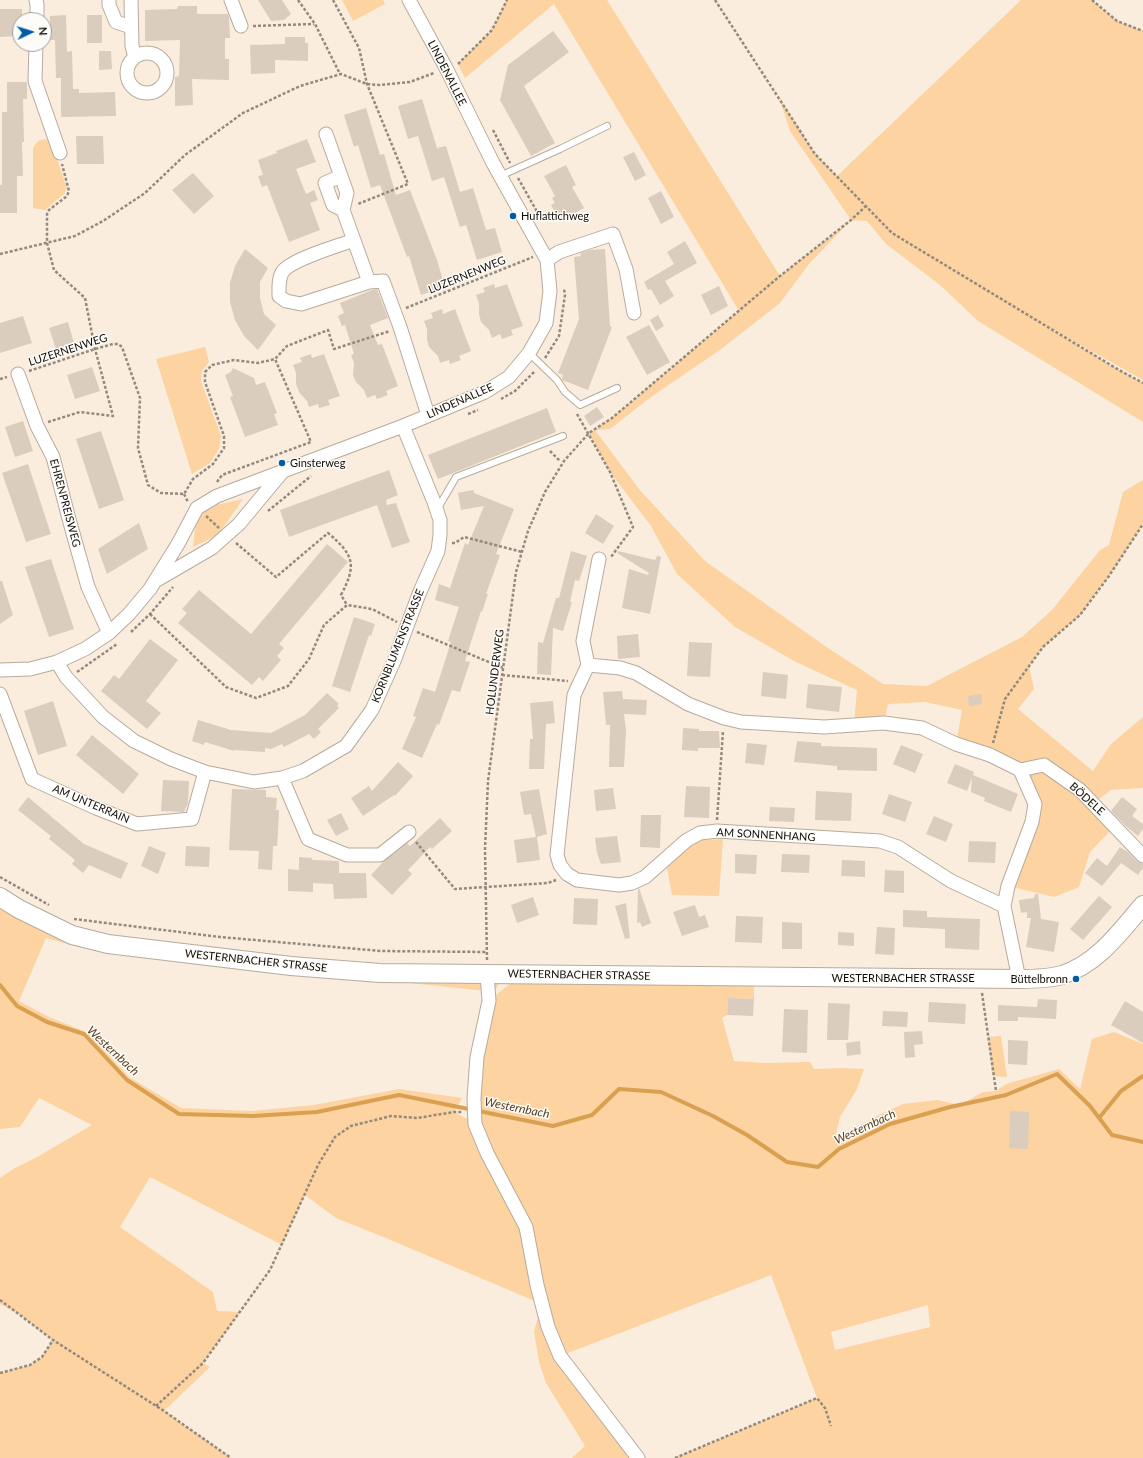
<!DOCTYPE html>
<html>
<head>
<meta charset="utf-8">
<style>
	body { margin:0 }
	#map { position:relative; width:1143px; height:1458px; overflow:hidden; background:#faeddd; font-family:Lato,sans-serif }
	canvas { display:block }
	.north { position:absolute; left:12px; top:12px; width:40px; height:40px; box-sizing:border-box; background:#fefcf8; border:1px solid #9f9c98; border-radius:50%; rotate:86deg; font-size:11px; font-weight:700; line-height:16px; text-align:center; color:#110d08 }
	.north::after { content:''; display:block; margin:auto; width:14px; height:18px; background:#005ba8; clip-path:polygon(50% 0,100% 100%,50% 72%,0 100%) }
</style>
</head>
<body>
<div id="map">
<canvas width="1143" height="1458"></canvas>
<div class="north">N</div>
</div>
<script>
const c = document.querySelector('canvas').getContext('2d');
c.lineJoin = 'round';
function fill(path, color) { c.fillStyle = color; c.fill(path, 'evenodd'); }
function strokePath(path, color, width, dash) { c.strokeStyle = color; c.lineWidth = width; c.lineCap = dash ? 'butt' : 'round'; c.setLineDash(dash || []); c.stroke(path); }
function drawText(font, color, halo, rows, align = 'center') {
  c.font = font + ' Lato,sans-serif'; c.lineWidth = 3; c.setLineDash([]); c.textBaseline = 'middle'; c.strokeStyle = halo; c.fillStyle = color; for (const [text, x, y, turn = 0] of rows) {
    c.save(); c.translate(x, y); c.rotate((+turn || 0) * Math.PI / 180); c.textAlign = isNaN(turn) ? turn : align; if (halo) c.strokeText(text, 0, 0); c.fillText(text, 0, 0); c.restore();
  }
}
fill(new Path2D(`
	M342,0H383L385,4L353,21Z
	M507,0H607L780,276L851,220L790,131L779,97L815,154L837,176L1021,0H1092L1117,21L1143,31V380L1032,318L1119,370L1143,383V422L978,321L940,285L886,244L867,221L851,220L809,264L780,303L720,350L651,397L610,429L595,430L639,489L705,561L825,646L883,684L927,686L1022,637L1052,610L1100,550L1109,545L1123,492L1143,480V524L1109,576L1080,615L1043,647L1029,666L1034,689L1018,709L1093,771L1111,744L1143,717V788L1111,790L1094,803L1115,826L1090,852L1079,887L1054,897L1008,886L1035,804L1020,770L956,744L962,710L925,702L888,704L884,723L854,725L857,690L796,662L735,627L677,574L651,526L610,472L589,433L612,418L739,311L554,4L465,78L458,64L492,30Z
	M46,139L51,141L67,188L64,194L45,210L33,208V148L38,141Z
	M205,347L209,362L202,371L201,381L221,436L219,449L210,463L192,474L156,359Z
	M243,499L218,535L193,547L196,520L211,506Z
	M723,839L719,896L672,895L667,868L688,847L702,840Z
	M0,897L108,944L504,974L490,1000L513,981L754,982V999L728,998L727,1015L722,1018L734,1061L766,1063L810,1062L814,1069L842,1068L864,1069L857,1089L840,1117L835,1138L881,1114L903,1104L937,1100L960,1105L983,1092L996,1091L1006,1084L1059,1069L1080,1089L1092,1039L1114,1032L1143,1044V1458H675L817,1398L771,1275L560,1356L638,1458H572L585,1446L546,1383L539,1362L534,1331L542,1304L381,1236L336,1218L305,1195L282,1245L150,1177L120,1227L213,1292L217,1311L240,1312L203,1363L210,1367L164,1411L231,1458H0V1373L30,1365L42,1357L53,1340L18,1313L0,1304V1178L15,1168L37,1157L92,1125L39,1098L20,1127L0,1129ZM46,938L87,949L486,991L475,1123L454,1112L462,1098L399,1089L314,1105L252,1111L181,1108L129,1077L88,1033L49,1017L19,1001ZM928,1305L930,1327L835,1350L831,1332Z
	M1001,1036L1007,1077L993,1076L988,1037Z`), '#fcd3a1');
strokePath(new Path2D(`
	M0,985L17,1006L47,1022L84,1034L127,1080L179,1114L253,1116L317,1112L399,1095L553,1126L592,1115L619,1089L661,1092L713,1116L747,1135L787,1162L818,1167L839,1149L890,1124L950,1107L1006,1095L1057,1074L1090,1106L1112,1135L1143,1142
	M1099,1118L1121,1091L1143,1076`), '#daa051', 4);
fill(new Path2D(`
	M258,0H282L291,14L284,20L271,21Z
	M178,6H197V14H228L229,18L230,38H225V59H229V80L192,79L193,105L175,106V77L179,76L180,40L145,41V10L177,9Z
	M0,9H22V20H20V36L0,37Z
	M66,15L67,52L72,51L73,89H79V93L115,92L116,116L61,117V78H56L55,40H50V16Z
	M87,15H102V43H87Z
	M553,31L569,52L524,86L555,143L531,156L500,100L508,65Z
	M285,37H305V43H308V61L275,60V73L251,74L250,45L285,44Z
	M99,51H111L112,69L99,70Z
	M7,82H27V99H23L24,142H22L23,176H17V213H0V185H2V112H7Z
	M422,99L437,148L446,146L460,192L473,188L486,230L495,228L502,252L477,260L466,225L460,227L444,177L432,181L418,136L408,139L398,106Z
	M366,108L380,155L384,154L396,195L410,190L437,260L445,287L421,295L409,256L407,257L380,185L371,188L358,145L354,147L344,115Z
	M76,136H103L104,164H77Z
	M307,139L316,162L296,169L306,194L314,190L318,200L310,203L320,230L289,242L267,185L262,187L258,176L263,175L258,160L277,153L276,151Z
	M634,152L646,175L635,181L623,157Z
	M566,165L576,185L572,187L584,208L560,221L551,205L555,203L552,198L555,196L544,176Z
	M193,173L214,196L194,214L172,190Z
	M661,191L674,217L661,224L648,198Z
	M685,241L697,263L665,281L674,296L660,305L651,289L648,290L644,282L674,264L667,252Z
	M245,249L268,268L260,282V298L264,314L276,325L258,350L244,336L235,320L230,302V283L235,266Z
	M605,249L610,326L612,327L588,390L562,380L563,375L558,373L579,319L574,257L581,256L580,253L590,250Z
	M494,284L495,288L507,284L523,326L511,330L513,335L502,339L500,334L492,338L489,330L481,322L479,314V303L476,295L485,292L483,288Z
	M719,286L728,306L711,315L701,295Z
	M377,289L388,318L370,325L378,345L382,344L398,386L386,391L388,395L377,399L375,395L367,398L364,390L356,382L353,375L354,363L351,355L354,354L345,325L342,326L338,316L344,313L340,303L372,290Z
	M442,309L443,314L455,309L471,351L459,356L461,360L450,364L449,360L440,363L438,356L429,347L427,340V329L424,321L433,318L431,313Z
	M658,315L664,326L656,331L650,320Z
	M23,316L32,343L0,353V323Z
	M68,322L74,343L56,349L49,328Z
	M649,325L670,362L647,375L626,337Z
	M311,354L312,358L324,354L340,396L328,400L330,405L319,408L318,404L309,407L307,401L299,392L296,384V373L293,365L302,362L300,358Z
	M92,367L100,391L75,399L67,375Z
	M233,368L254,378L256,385L265,382L277,413L274,414L278,425L245,437L230,397L233,396L225,375L231,372Z
	M597,407L604,417L590,426L584,416Z
	M547,408L556,432L438,479L428,455Z
	M23,421L33,451L15,457L5,427Z
	M101,431L124,500L99,509L76,439Z
	M28,464L51,534L26,542L2,473Z
	M389,470L398,495L386,500L387,505L396,503L410,542L392,548L377,505L289,537L280,510Z
	M473,490L474,493L514,509L496,554L500,555L486,594H488L482,612L481,611L465,661L470,662L460,692L452,690L439,725L437,724L422,758L402,749L416,717L413,716L423,688L435,692L451,642L448,641L459,607L435,600L439,584L450,588L465,543L468,545L484,506L461,510L458,493Z
	M596,514L614,526L603,544L585,533Z
	M139,523L148,549L107,574L98,549Z
	M327,544L348,562L279,644L284,648L277,656L281,660L263,681L259,677L252,685L178,623L187,613L182,609L199,590L251,634Z
	M571,551L587,556L579,581L575,580L570,602H572L563,631L553,628L551,675L537,674L538,642L543,643L556,598H559Z
	M618,551L655,560L657,556L661,557L650,614L622,608L629,569L648,575L649,573L617,553Z
	M51,559L74,629L49,637L25,567Z
	M0,581H2L13,615L0,624Z
	M354,617L375,624L371,636L369,635L350,692L332,686Z
	M638,634L640,657L618,659L617,636Z
	M150,639L178,660L146,701L161,713L147,729L101,691L114,675L119,679Z
	M689,642L712,643L710,677L687,676Z
	M763,672L788,675L786,699L761,696Z
	M808,684L842,687L839,712L806,708Z
	M622,691L623,699L647,700L646,715L624,714L626,730L624,767H609L610,725H606L603,692Z
	M327,693L339,704L337,706L339,708L318,729L321,732L314,739L309,734L284,747L282,744L271,749L265,748V752L234,750V751L205,742L204,745L192,741L198,720L231,730L271,733L305,715Z
	M982,694V704L969,706L968,696Z
	M53,701L67,746L38,755L24,711Z
	M553,701L555,723L546,724L544,769H529L530,739H533L530,703Z
	M683,728L699,729V731H719L720,748H698V751L682,750Z
	M92,735L139,774L123,794L76,755Z
	M797,741L821,743V746L877,748V771L837,770V766L794,762Z
	M747,743L767,745L764,765L745,763Z
	M901,745L923,754L915,773L893,764Z
	M398,762L413,776L395,796L394,795L363,816L351,798L369,786L372,791Z
	M955,764L974,772L973,775L1018,794L1011,812L984,801L985,798L971,792L972,778L967,791L947,783Z
	M163,780L189,781L188,803L184,812L161,811Z
	M686,786L710,787L709,818L684,817Z
	M613,788L616,809L596,811L594,790Z
	M232,789L266,790V797L277,798L276,810H279L278,832L277,846H273L272,870L258,869L259,851L229,850Z
	M539,789L547,834L537,837L540,860L517,863L514,840L536,837L531,814L524,815L520,792Z
	M816,791L852,793L851,821L815,820Z
	M889,794L912,802L905,822L882,814Z
	M28,797L84,844L128,863L121,879L89,865L83,873L72,864L75,860L49,839L51,836L18,810Z
	M1122,797L1137,809L1132,816L1143,824V829L1138,836L1127,827L1111,811Z
	M770,807L795,808L794,822L769,821Z
	M341,813L349,829L336,836L327,820Z
	M641,815H661L660,848L640,847Z
	M934,816L953,824L946,842L926,834Z
	M440,818L452,831L432,849L430,847L408,870L412,874L392,895L371,875L383,862L407,843L410,846Z
	M617,836L621,862L601,864L597,853L595,838Z
	M969,841L996,842L995,863L968,862Z
	M149,846L166,853L158,874L141,866Z
	M186,846L210,847L209,867L185,866Z
	M1120,847L1128,852L1138,862L1143,864V868L1138,875L1121,863L1102,886L1085,873L1097,858L1107,866Z
	M735,854L757,855L756,874L735,873Z
	M782,854L810,855L809,873L781,872Z
	M299,857L312,858V860L339,861V873H366L367,898L334,899L333,884L313,883V892L288,891V869L299,870Z
	M842,860L865,861V877L841,876Z
	M885,870L904,871V893L884,892Z
	M639,888L651,923L642,927L640,922L637,923L638,889Z
	M1035,894H1038L1041,919L1059,922L1054,952L1026,947L1031,918H1027V912L1021,913L1019,900L1034,898Z
	M1099,896L1112,907L1083,940L1070,929Z
	M533,897L539,915L517,923L511,905Z
	M574,898L598,899L597,925L573,924Z
	M626,903L630,938L625,939L615,906Z
	M695,905L699,917L705,915L709,927L682,936L673,912Z
	M903,910L927,911V917L980,919L979,950L945,948V929L903,927Z
	M736,916L763,917L762,943L735,942Z
	M782,922L802,923V949H782Z
	M877,927L895,928L894,955L875,954Z
	M838,932L854,933V946L838,945Z
	M728,998L754,999L753,1016L727,1015Z
	M1038,999L1057,1000L1056,1019L1018,1017V1021H998V1005L1037,1007Z
	M1125,1001L1143,1012V1043L1111,1025Z
	M929,1002L966,1004L965,1024L928,1022Z
	M828,1003L850,1004L848,1040H827Z
	M784,1009L808,1010L807,1053L782,1052Z
	M883,1011L908,1012L907,1027L882,1026Z
	M922,1031L923,1044L914,1045L915,1057L905,1058L904,1032Z
	M1008,1040L1028,1041L1027,1065L1008,1064Z
	M860,1041L861,1054L847,1056L846,1043Z
	M1010,1111L1029,1112L1028,1149L1009,1148Z`), '#dacdbd');
const lane = new Path2D(`
	M500,176L560,149L607,126
	M529,353L557,380L565,392L580,405L617,388
	M438,508L456,477L563,436`);
const street = new Path2D(`
	M36,0L37,5V20
	M109,0V5L116,22L131,27
	M131,0L132,46L135,57
	M231,0L241,26
	M36,44L35,81L60,153
	M127 73a20 20 0 1 1 40 0a20 20 0 1 1-40 0Z
	M326,134L347,193L343,210L369,282L383,281L400,327L428,415
	M341,176L325,183L333,205L343,210
	M354,240C335,247 299,257 285,269C278,275 279,287 279,296L286,301L301,304L369,282
	M547,260L559,252L613,234L626,269L634,313
	M18,374L37,426L53,457L69,519L88,587L109,633
	M599,559L583,641L588,665L574,695L557,855L560,865L567,874L577,880L619,885L632,883L645,877L687,840L700,833L717,831L880,841L898,847L951,881L1004,906
	M157,580L212,548L239,524L283,471
	M57,662L66,677L103,717L134,741L171,759L205,772L254,782L282,778L303,771L346,746L372,710L394,661L419,594L438,551L440,535V520L434,502L403,426
	M588,665L620,668L636,673L688,704L724,718L741,722L824,727L884,723L922,728L956,744L990,755L1020,770L1035,804L1032,822L1008,886L1004,906L1019,979
	M0,670L30,669L57,662L85,649L109,633L129,614L150,589L178,544L197,508L217,496L403,426L485,392L509,377L529,353L546,323L550,291L547,260L493,163L446,68L409,0
	M0,694L32,779L96,808L137,824L192,819L205,772
	M1020,770L1044,765L1080,790L1143,856
	M282,778L308,839L347,855H380L409,832
	M487,974L489,1001L477,1057L474,1098L475,1124L487,1153L526,1227L537,1285L548,1327L560,1356L638,1458`);
const secondary = new Path2D(`
	M0,897L19,909L72,935L108,944L291,966L380,973L1019,979C1033,979 1048,979 1062,975C1097,964 1120,932 1143,905`);
strokePath(lane, '#b7ab9c', 8);
strokePath(street, '#b7ab9c', 15);
strokePath(secondary, '#b7ab9c', 20);
strokePath(new Path2D(`
	M298,0L315,24L340,74
	M333,0L359,48L367,84L408,184L358,204
	M715,0L815,154L892,233L1119,370L1143,383
	M1092,0L1117,21L1143,31
	M253,26L314,24
	M458,64L492,30L507,0
	M493,130L510,163
	M518,178L540,217
	M0,254L75,236L103,221L145,193L185,155L243,113L300,86L341,74L367,84L379,85L410,82L434,73
	M406,308L533,257
	M545,358L559,336L565,295L564,289
	M29,371L95,349L113,344H118L122,347L140,398L138,448L148,485L161,493L184,494L193,479L213,464L224,448V436L205,382V372L212,365L234,360L258,363L275,359L287,346L328,330L334,349L390,331
	M0,379L7,377
	M501,399L515,391L535,371
	M468,414L478,410
	M577,414L610,472L633,527L611,557
	M48,422L80,412L113,416L95,349L85,298L54,270L47,243V214L49,210L67,196L69,191L62,164
	M550,451L560,461
	M217,482L222,475L311,442L275,359
	M184,494L188,502
	M268,511L311,476
	M206,516L219,528
	M236,543L276,577L328,533C354,555 357,565 341,595L347,605
	M452,543H455L464,537L522,552
	M150,614L226,687L256,698L288,686L309,659L324,625L347,605L372,609L397,622
	M131,632L150,614L173,587
	M417,632L503,668
	M77,672L117,644
	M502,675L568,681
	M993,743L1005,699L1043,647L1080,615L1109,576L1143,524
	M717,820L723,731
	M416,842L455,889L548,883L556,880
	M0,877L49,905
	M74,919L220,937L381,951L486,952
	M487,960L485,849L488,781L516,572L528,531L545,492L564,461L589,433L612,418L780,276L851,220L866,206
	M982,993L996,1091
	M0,1300L53,1340L164,1411L231,1458
	M0,1373L30,1365L42,1357L53,1340
	M156,1406L203,1363L270,1270L318,1165L335,1137L351,1126L391,1116L417,1118L454,1112H463
	M675,1458L817,1398L825,1408L831,1426`), '#938a7f', 2.5, [3, 2]);
strokePath(lane, '#fff', 6);
strokePath(street, '#fff', 13);
strokePath(secondary, '#fff', 18);
for (const [x, y, r, color] of [
	[513,216,4,"#005ba8"],
	[282,463,4,"#005ba8"],
	[1076,979,4,"#005ba8"]
]) { const dot = new Path2D(); dot.arc(x, y, r, 0, 2 * Math.PI); c.fillStyle = color; c.fill(dot); strokePath(dot, '#fefcf8', 1.5); }
drawText('11px', '#110d08', '#fefcf8', [
	["LINDENALLEE",447,73,63],
	["LUZERNENWEG",467,275,-22],
	["LUZERNENWEG",68,350,-18],
	["LINDENALLEE",460,401,-24],
	["EHRENPREISWEG",65,503,75],
	["KORNBLUMENSTRASSE",398,646,-68],
	["HOLUNDERWEG",495,672,-83],
	["BÖDELE",1087,799,42],
	["AM UNTERRAIN",91,804,23],
	["AM SONNENHANG",766,835,3],
	["WESTERNBACHER STRASSE",256,961,6],
	["WESTERNBACHER STRASSE",579,975,1],
	["WESTERNBACHER STRASSE",903,978]
]);
drawText('11px', '#110d08', '#fefcf8', [
	["Huflattichweg",521,216],
	["Ginsterweg",290,463],
	["Büttelbronn",1068,979,"right"]
], 'left');
drawText('italic 12px', '#594120', '#fefcf8', [
	["Westernbach",113,1051,43],
	["Westernbach",517,1108,11],
	["Westernbach",865,1127,-25]
]);
</script>
</body>
</html>
